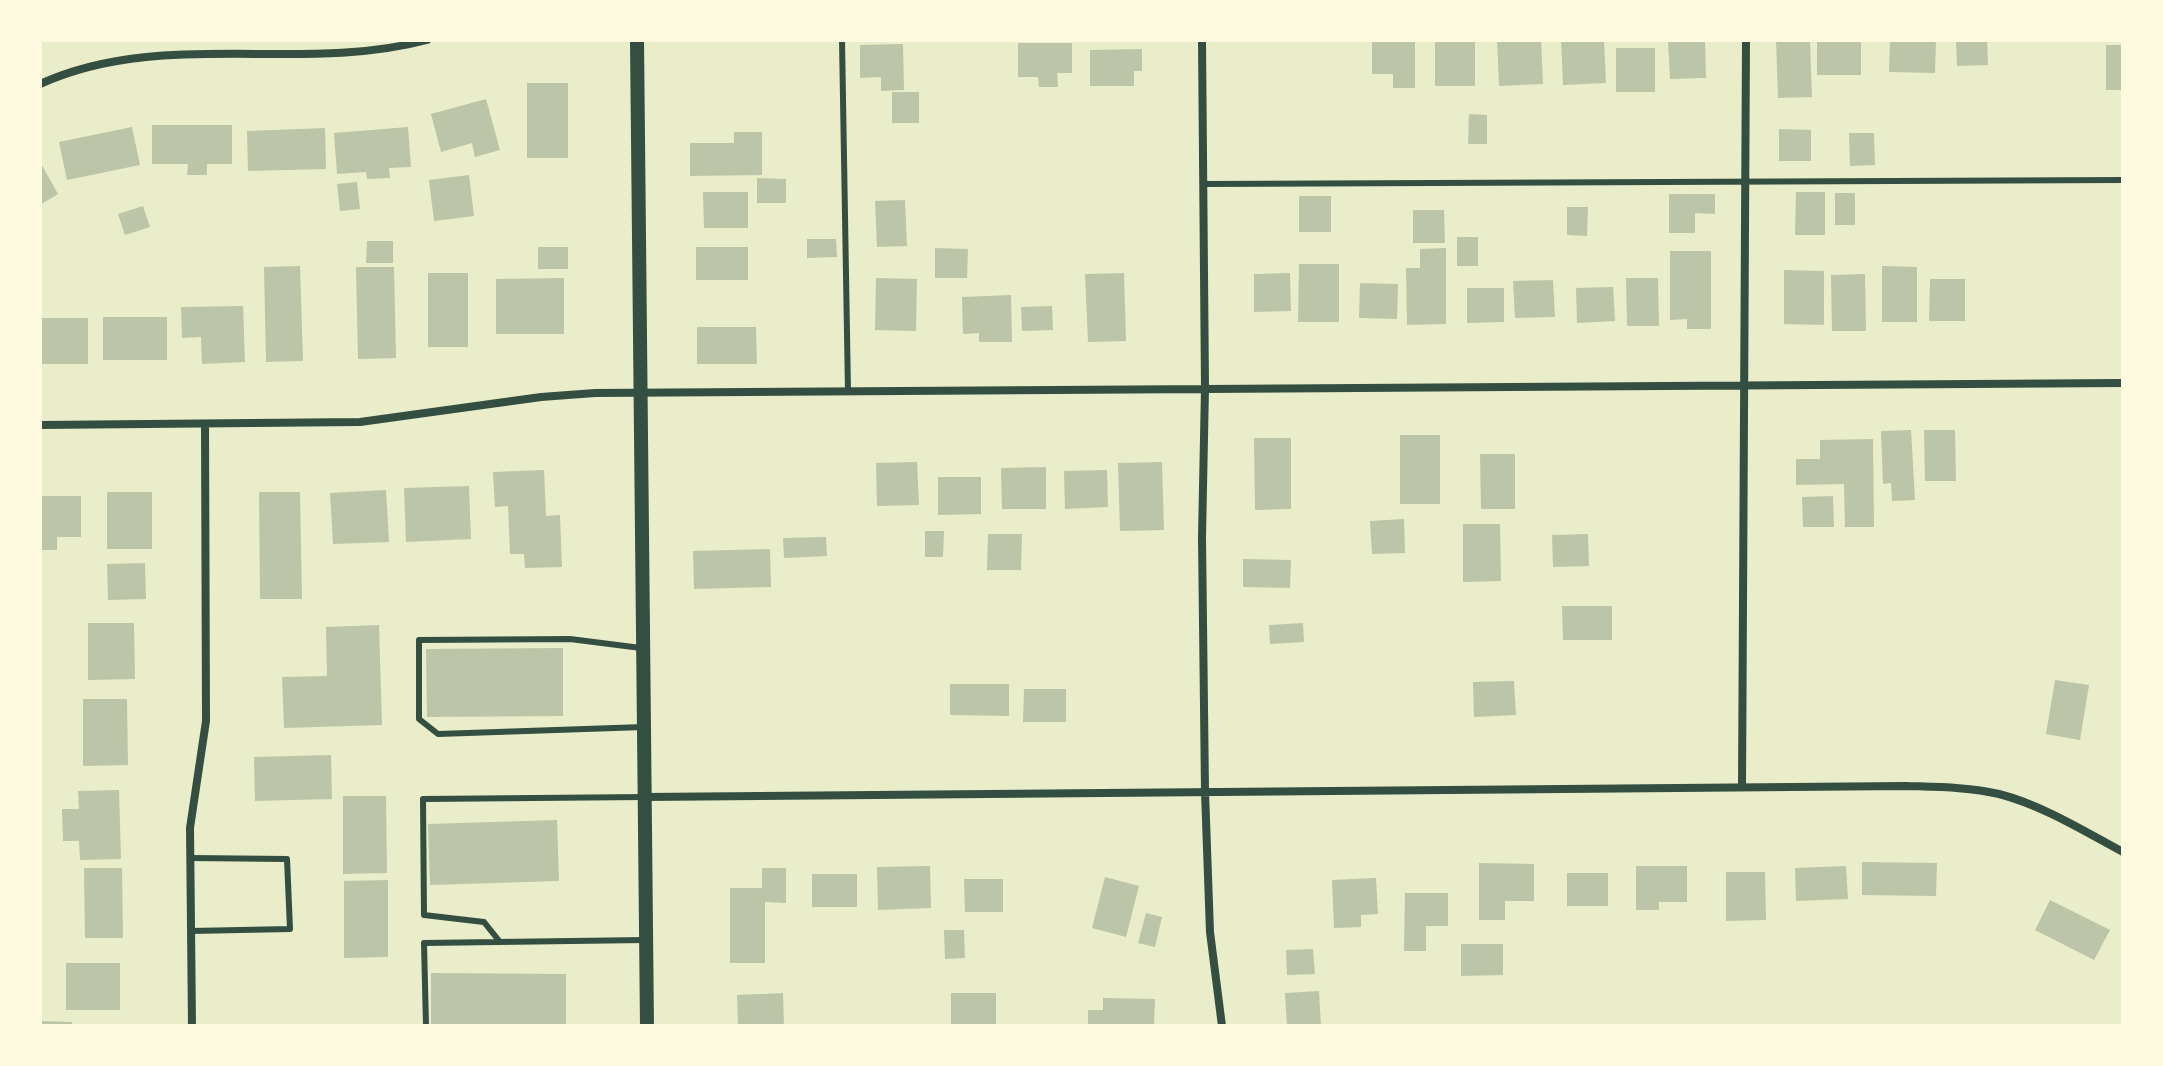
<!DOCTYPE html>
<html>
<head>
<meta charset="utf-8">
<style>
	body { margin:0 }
	#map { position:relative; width:2163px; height:1066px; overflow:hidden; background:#e9edc9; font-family:Raleway,sans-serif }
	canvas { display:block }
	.frame { position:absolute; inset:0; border:42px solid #fefae0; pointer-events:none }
</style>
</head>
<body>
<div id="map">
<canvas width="2163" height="1066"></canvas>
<div class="frame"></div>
</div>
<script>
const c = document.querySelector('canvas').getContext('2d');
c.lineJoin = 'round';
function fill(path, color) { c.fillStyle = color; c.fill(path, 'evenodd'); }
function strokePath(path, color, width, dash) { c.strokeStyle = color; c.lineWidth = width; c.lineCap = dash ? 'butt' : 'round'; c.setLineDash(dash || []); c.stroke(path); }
fill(new Path2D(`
	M1372,40H1415V88H1393V74H1372Z
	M1497,40H1541L1543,84L1499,86Z
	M1561,40H1604L1606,83L1563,85Z
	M1668,40H1705L1706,78L1670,79Z
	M1776,40H1810L1812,97L1778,98Z
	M1817,40H1861V75H1817Z
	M1890,40H1936L1935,73L1889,72Z
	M1956,40H1987L1988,65L1957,66Z
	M1435,41H1475V86H1435Z
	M1018,43H1072V73H1057L1058,87H1039L1038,77H1018Z
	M903,44L904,90L881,91V77L860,78V45Z
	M2106,45H2123V90H2106Z
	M1616,48H1655V92H1616Z
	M1142,49V71H1134V86H1090V50Z
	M527,83H568V158H527Z
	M892,92H919V123H892Z
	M486,99L500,150L475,157L472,143L441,152L431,114Z
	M1469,114L1487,115V144H1468Z
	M152,125H232V164H207V175H187L188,164H152Z
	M132,127L140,165L67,180L59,142Z
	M408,127L411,167L389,168L390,178L367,179L366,172L337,174L334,133Z
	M325,128L326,169L248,171L247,131Z
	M1779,129L1811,130V161H1779Z
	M734,132H762V175L690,176V143H734Z
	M1849,133H1874L1875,165L1850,166Z
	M40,162L58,194L40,205Z
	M469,175L474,216L434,221L429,180Z
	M757,178L786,179V203H757Z
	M357,182L360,209L340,211L337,184Z
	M703,192H748V228H704Z
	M1796,192H1825V235H1795Z
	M1835,193H1855V225H1835Z
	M1669,194H1715V214L1695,213V233H1669Z
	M1299,196H1331V232H1299Z
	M905,200L907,246L877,247L875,201Z
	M143,206L150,227L125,235L118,214Z
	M1567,207H1588L1587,236L1567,235Z
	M1413,210H1444L1445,243H1413Z
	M1457,237H1478V266H1457Z
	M807,239H836L837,257L807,258Z
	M367,241H393V263H366Z
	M538,247H568V269H538Z
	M696,247H748V280H696Z
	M935,248L968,249L967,278H935Z
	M1446,248V324L1407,325L1406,268H1420V249Z
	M1670,251H1711V329H1687V319L1670,320Z
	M1299,264H1339V322H1298Z
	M300,266L303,361L266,362L264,267Z
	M1882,266L1917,267V322H1882Z
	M356,267H394L396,358L358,359Z
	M1784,270L1824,271V325L1784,324Z
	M428,273H468V347H428Z
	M1124,273L1126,341L1088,342L1085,274Z
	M1290,273L1291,311L1254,312V274Z
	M1865,274L1866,331H1832L1831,275Z
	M564,278V334H496V279Z
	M876,278L917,279L916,331L875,330Z
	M1626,278H1658L1659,326H1627Z
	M1930,279H1965V321H1929Z
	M1553,280L1555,317L1515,318L1513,281Z
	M1360,283L1398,284L1397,319L1359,318Z
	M1613,287L1615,321L1577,323L1576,288Z
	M1467,288H1504V322L1467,323Z
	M1011,295L1012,342H979V333L963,334L962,297Z
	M243,306L245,362L202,364L201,337L182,338L181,307Z
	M1052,306L1053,330L1022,331L1021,307Z
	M103,317H167V360H103Z
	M40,318H88V364H40Z
	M697,327H756L757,364H697Z
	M1911,430L1915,500L1892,501L1891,483L1883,484L1881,431Z
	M1924,430H1955L1956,481H1925Z
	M1400,435H1440V504H1400Z
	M1254,438H1291V509L1255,510Z
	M1873,439L1874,527H1845L1844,484L1796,485V459H1820V440Z
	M1480,454H1515V509H1481Z
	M917,462L919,505L877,506L876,463Z
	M1162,462L1164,530L1120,531L1118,463Z
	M1046,467V509H1002L1001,468Z
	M544,470L546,516L560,515L562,567L525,568L524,554H510L508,506L495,507L493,472Z
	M1107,470L1108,507L1065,509L1064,471Z
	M938,477H981V514L938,515Z
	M469,486L471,539L406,542L404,488Z
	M386,490L389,542L333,544L330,493Z
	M107,492H152V549H107Z
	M259,492H300L302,599H260Z
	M40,496H81V537H57V550H40Z
	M1833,496L1834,527H1803L1802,497Z
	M1404,519L1405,553L1372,554L1370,521Z
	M1463,524H1500L1501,581L1463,582Z
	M925,531H944L943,557H925Z
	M988,534H1022L1021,570H987Z
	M1588,534L1589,566L1553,567L1552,535Z
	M826,537L827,556L784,558L783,538Z
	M770,549L771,587L694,589L693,551Z
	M1243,559L1291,560L1290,588L1243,587Z
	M145,563L146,599L108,600L107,564Z
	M1562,606H1612V640H1563Z
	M88,623H134L135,679L88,680Z
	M1303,623L1304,642L1270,644L1269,625Z
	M379,625L382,725L284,728L282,677L327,676L326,627Z
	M563,648V716L427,717L426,649Z
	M2055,680L2089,685L2080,740L2046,734Z
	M1514,681L1516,715L1474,717L1473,682Z
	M950,684H1009V716L950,715Z
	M1024,689H1066V722H1023Z
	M83,699H127L128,765L83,766Z
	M331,755L332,799L255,801L254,757Z
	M119,790L121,859L80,860L79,841H63L62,809H79L78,791Z
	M343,796H386L387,873L343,874Z
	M557,820L559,881L430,885L428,824Z
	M1862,862L1937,863L1936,896L1862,895Z
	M1479,863L1534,864V901H1505V920H1479Z
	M930,866L931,908L878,910L877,867Z
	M1636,866H1687V902H1659V910H1636Z
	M1846,866L1848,899L1796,901L1795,868Z
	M84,868H122L123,938H85Z
	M762,868H786V903L765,902V963H730V888H762Z
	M1726,872H1765L1766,920L1726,921Z
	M1567,873H1608V906H1567Z
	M812,874H857V907H812Z
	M1105,877L1139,886L1126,937L1092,928Z
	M1376,878L1378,914L1361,915V927L1334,928L1332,880Z
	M964,879H1003V912H965Z
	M388,880V957L344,958V881Z
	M1405,893H1448V926H1426V951H1404Z
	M2050,900L2110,930L2094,960L2035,930Z
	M1146,913L1162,917L1155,947L1138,943Z
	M944,930H964L965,958L945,959Z
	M1461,944H1503V975L1461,976Z
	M1313,949L1315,974L1287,975L1286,950Z
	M66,963H120V1010H66Z
	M431,973L566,974V1026H431Z
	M1319,991L1321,1026H1287L1285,993Z
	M783,993L784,1026H738L737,995Z
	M951,993H996V1026H951Z
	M1103,998L1155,999L1154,1026H1088V1010H1103Z
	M40,1021L72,1022V1026H40Z`), '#bcc5a7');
strokePath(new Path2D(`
	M842,40L848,392
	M1204,184L2123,180
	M641,648L570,639L419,640V719L438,734L644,727
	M190,858L287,859L290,929L191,931
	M500,942L484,922L424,915L423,799L645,797
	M426,1026L424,943L645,940`), '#344e41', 6);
strokePath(new Path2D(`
	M1202,40L1205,388L1202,537L1205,792L1210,932L1222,1026
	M40,84C163,28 300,74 427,40
	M40,425L360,422L541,397L595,393L2123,383
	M1742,787L1746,40
	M645,797L1906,786C1937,787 1969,787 1999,794C2042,805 2084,831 2123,852
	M192,1026L190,828L206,721L205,424`), '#344e41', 8);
strokePath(new Path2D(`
	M637,40L647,1026`), '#344e41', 14);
</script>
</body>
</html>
